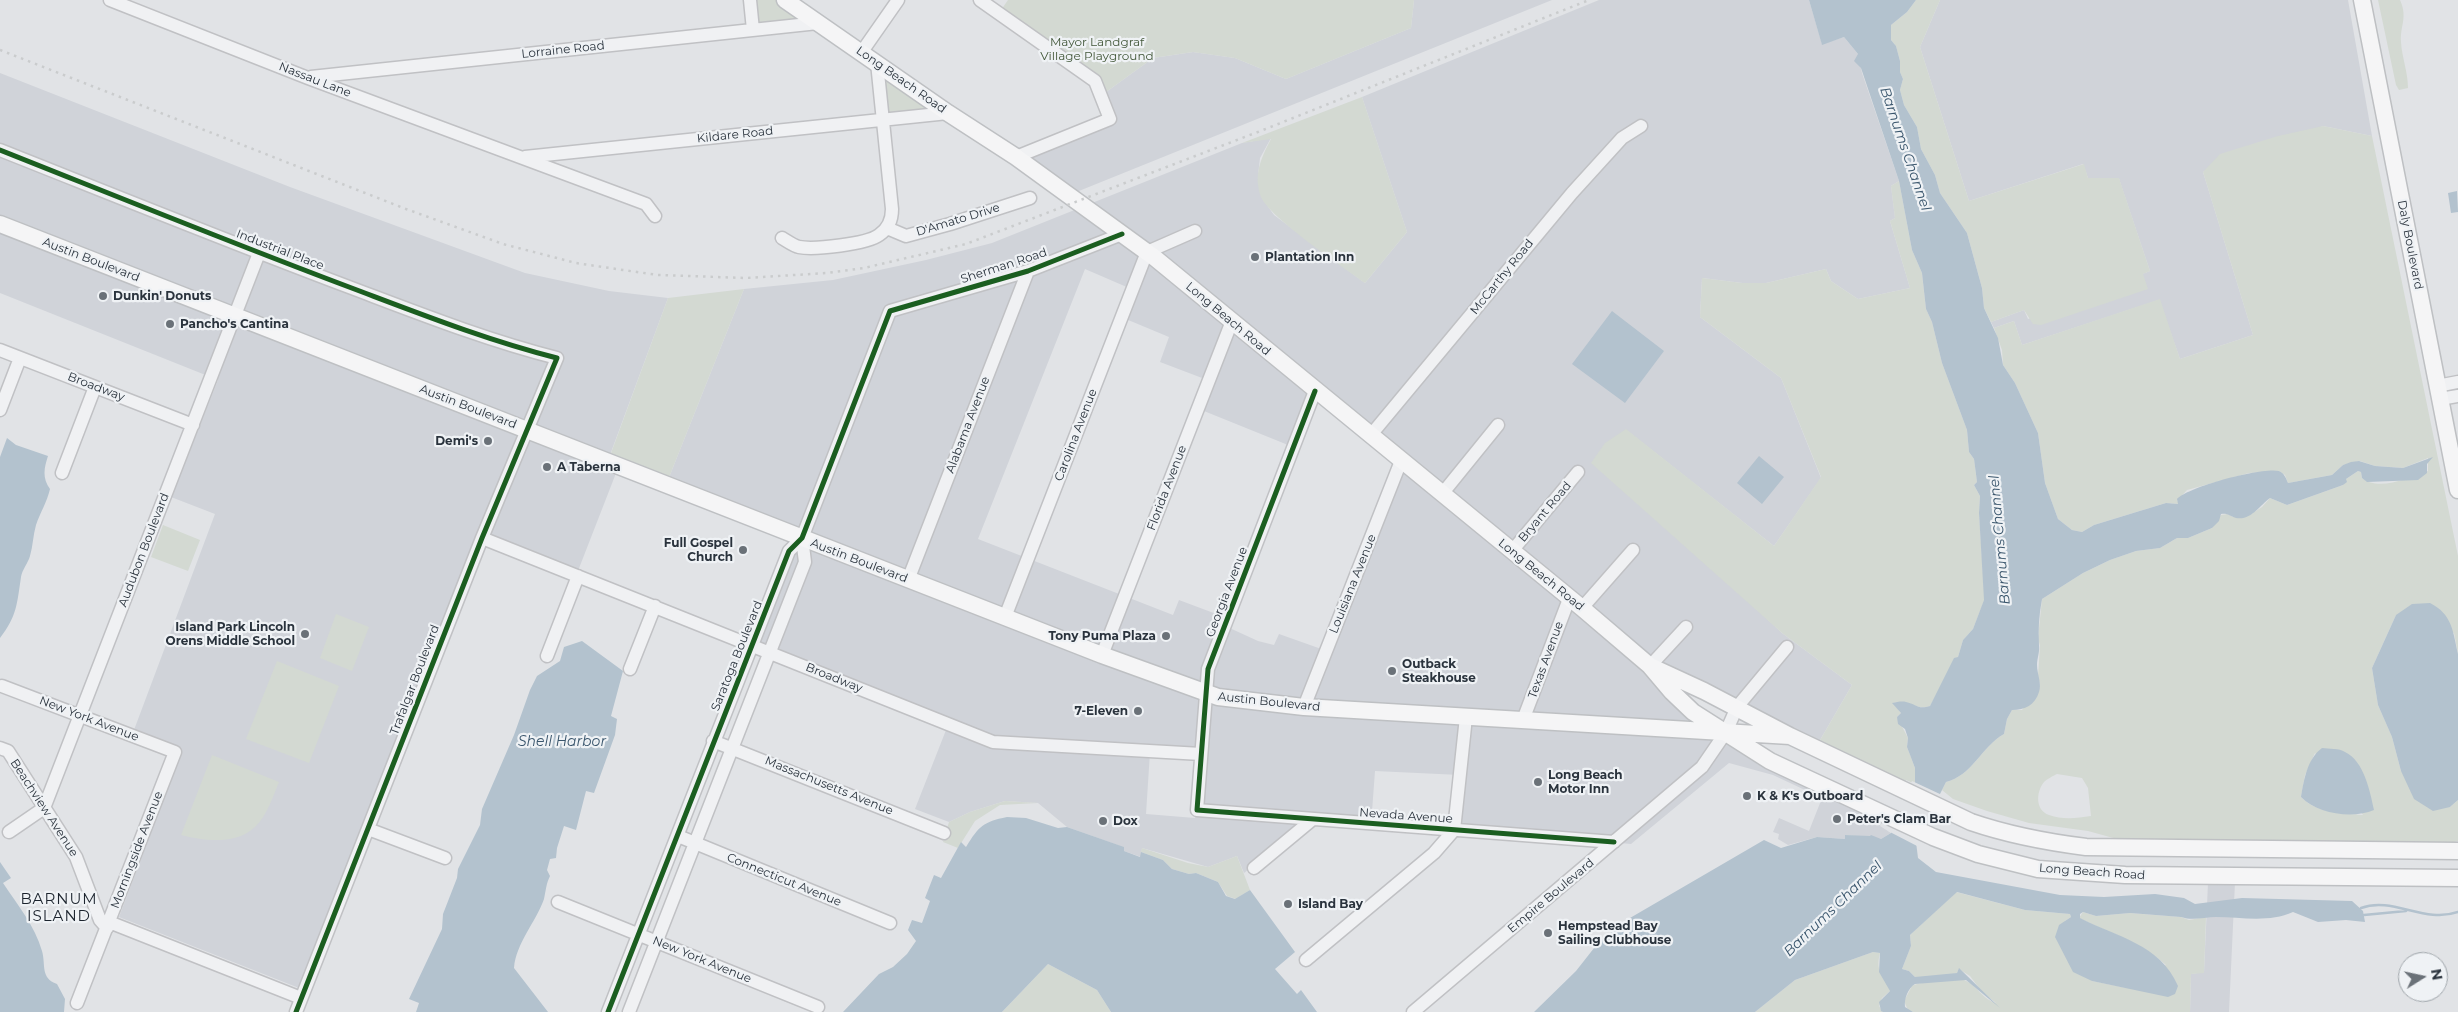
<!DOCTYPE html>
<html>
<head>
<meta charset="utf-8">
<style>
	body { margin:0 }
	#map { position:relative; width:2458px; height:1012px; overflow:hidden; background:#e1e3e6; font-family:Montserrat,sans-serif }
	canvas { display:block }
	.north { position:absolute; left:2398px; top:952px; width:50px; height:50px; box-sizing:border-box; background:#eff2f5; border:1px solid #a0a6ab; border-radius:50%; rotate:80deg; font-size:14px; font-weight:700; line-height:20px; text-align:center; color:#2a333d }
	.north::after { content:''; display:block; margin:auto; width:18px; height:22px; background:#6a7178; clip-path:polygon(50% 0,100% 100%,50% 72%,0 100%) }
</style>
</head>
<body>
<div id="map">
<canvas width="2458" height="1012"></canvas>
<div class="north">N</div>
</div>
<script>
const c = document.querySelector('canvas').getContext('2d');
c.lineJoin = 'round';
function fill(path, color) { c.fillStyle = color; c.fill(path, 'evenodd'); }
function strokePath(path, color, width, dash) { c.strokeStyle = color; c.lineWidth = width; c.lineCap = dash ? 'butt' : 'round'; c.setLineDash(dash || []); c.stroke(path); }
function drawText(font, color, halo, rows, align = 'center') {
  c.font = font + ' Montserrat,sans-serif'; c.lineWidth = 4.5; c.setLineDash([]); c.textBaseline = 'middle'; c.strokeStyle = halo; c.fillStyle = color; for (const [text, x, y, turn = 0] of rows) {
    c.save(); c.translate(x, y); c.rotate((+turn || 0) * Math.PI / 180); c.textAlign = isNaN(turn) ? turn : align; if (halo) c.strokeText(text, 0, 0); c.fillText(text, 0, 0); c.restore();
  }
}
fill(new Path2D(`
	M1414,0H1552L1069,195L1015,157L1110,118L1102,95L1153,58L1193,52L1235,58L1286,79L1411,28Z
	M1599,0H1809L1822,44L1844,37L1858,54L1862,73L1899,181L1891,186L1895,218L1890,221L1910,288L1858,299L1831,281L1826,269L1766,283H1742L1702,278L1700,317L1781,378L1821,478L1774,546L1626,430L1739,592L1782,633L1852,685L1816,747L1650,667L1697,713L1883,819L1880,826L1891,833L1881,839L1846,835L1845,839L1817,837L1788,845L1778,839L1779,834L1773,832L1779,818L1809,831L1822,798L1773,775L1729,763L1631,844L1456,828L1460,775L1375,771L1371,825L1311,820L1244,873L1237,856L1208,867L1142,848L1141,857L1124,851L1123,847L1067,827L1038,803L1005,801L970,812L949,822L915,809L948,725L750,645L790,543L664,490L744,289L833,280L926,260L992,243L1242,143L1271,138L1260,158L1258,175L1262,198L1274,215L1365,283L1407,232L1362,97ZM1085,269L1129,288L1121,317L1169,337L1160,362L1210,381L1199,409L1293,447L1318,394L1402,462L1327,651L1279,634L1274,645L1258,641L1223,625L1227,618L1179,600L1173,615L978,539ZM1150,752L1199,755L1195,818L1146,814Z
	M1940,0H2348L2372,136L2323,126L2203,172L2253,335L2180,359L2159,300L2022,345L2014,321L1994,328L1991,322L2024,310L2028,319L2150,271L2119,179L2088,178L2083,164L1969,201L1920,47Z
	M0,73L290,187L525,273L609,291L668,298L607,463L618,468L576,576L478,537L299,988L119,917L182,751L134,730L215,514L171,497L218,380L0,293Z
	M2235,882L2229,1012H2190L2191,974L2204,972L2208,883Z`), '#d0d3d9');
fill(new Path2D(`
	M753,0H780L812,21L755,27Z
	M1008,0H1414L1411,28L1286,79L1235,58L1193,52L1153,58L1102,95L1096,80L999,13Z
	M1916,0H1940L1920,47L1969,201L2084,164L2088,178H2119L2150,271L2143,274L2148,289L2041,325L2033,324L2024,310L1991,322L1984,308L1982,288L1967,233L1940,193L1935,175L1921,149L1917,127L1904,105L1900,90L1903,79L1900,72V61L1896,46L1891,40V25L1907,12Z
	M2378,0H2400C2408,18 2400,25 2401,42C2402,58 2408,72 2408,88L2399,90L2396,85Z
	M881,68L942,111L885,117Z
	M1362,97L1407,232L1365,283C1343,267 1270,218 1261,197C1253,175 1261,158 1271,139L1242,143Z
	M2323,126L2372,136L2458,556V654L2454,633L2396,615L2372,668L2378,705L2392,737L2401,771L2450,807L2458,800V841L2451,843L2204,845L2117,839L2088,831L2029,823L1987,811L1953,799L1942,790L1946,782C1973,775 1981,747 2004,734L2007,719L2012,710H2022L2040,685L2038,676L2040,646L2038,638L2042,599L2083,573L2110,560L2136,551L2160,548L2177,538H2188L2212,528L2221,515L2228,514L2233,517L2251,514L2262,507L2270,498L2287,505L2343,485L2346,479L2358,471L2361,472L2362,478C2379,492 2410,477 2428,471V458L2403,468L2375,466L2360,461L2343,465L2332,475L2288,483L2285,475L2279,471L2249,473L2187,490L2177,501L2180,503L2178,504L2166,503L2094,525L2082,532L2072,530L2058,519L2045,483L2038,433L2015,383L2003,365L2002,350L1994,328L2014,321L2022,345L2160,299L2180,359L2253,335L2203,172L2220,154L2278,136ZM2315,753L2363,815C2342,813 2316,813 2301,797L2305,775ZM2057,774L2082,778L2088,788L2091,816C2077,818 2063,820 2049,815C2035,810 2036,792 2044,782C2047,779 2053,776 2057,774Z
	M1899,181L1912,250L1922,273L1926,309L1932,322L1942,363L1967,430L1969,452L1974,459L1977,482L1974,485L1980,496L1979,513L1984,589V601L1973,629L1963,640L1958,657L1930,706C1915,711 1909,699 1893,703L1901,713L1897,717L1908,738L1907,747L1915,768V784L1906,780L1902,787L1816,747L1852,685L1782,633L1591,463L1605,443L1626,429L1774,546L1821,477L1781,378L1700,317L1702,278L1742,283H1766L1826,269L1831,281L1858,299L1910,288L1890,221L1895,218L1891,186Z
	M744,289L664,490L607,464L668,298Z
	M163,525L200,540L188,571L151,557Z
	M336,614L369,627L352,671L320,658Z
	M277,661L339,686L309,763L246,739Z
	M212,755L279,782C273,796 267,816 255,827C236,845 204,841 181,835Z
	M1005,801L1038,803L1000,805L975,821L958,848L943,842L949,822L970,812Z
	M1142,848L1188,863L1208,867L1237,856L1250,890L1236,899L1227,896L1218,882L1196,873L1189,874L1172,869L1163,860L1141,852Z
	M1956,892L2025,910L2070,914L2071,917L2065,921L2092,981L2127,988L2166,965C2136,939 2113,935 2079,918L2083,912L2096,916L2130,913L2181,917L2189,920L2206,917L2204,973L2191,974L2190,1012H1913L1908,1010L1904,1001L1912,986C1920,982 1956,977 1964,980C1976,984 1983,1000 1996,1003L1982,992L1970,976L1959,969L1957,973C1944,977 1928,978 1915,977L1909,971L1902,969L1911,946L1910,935Z
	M1873,952L1880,953C1874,976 1887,974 1890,991L1882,998L1879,1006L1883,1012H1755L1795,980Z
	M1048,964L1097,990L1111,1012H1002Z`), '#d3d9d2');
fill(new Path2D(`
	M1809,0H1916L1907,12L1891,25V40L1896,46L1900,61V72L1903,79L1900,90L1904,105L1917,127L1921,149L1935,175L1940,193L1967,233L1982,288L1984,308L1998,338L2003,365L2015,383L2038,433L2045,483L2058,519L2072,530L2082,532L2094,525L2166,503L2178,504L2177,499C2188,487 2261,467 2279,471C2284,473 2286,478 2288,483L2332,475L2343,465L2351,462L2359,461L2375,466L2403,468L2433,457L2427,464V473L2418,480L2367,482L2362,478L2361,472L2358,471L2346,479L2347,482L2343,485L2287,505L2270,498C2260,505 2251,521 2236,518C2229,516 2228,513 2221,514L2219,521L2212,528L2188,538H2177L2160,548L2136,551L2110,560L2083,573L2042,599C2039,615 2038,629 2039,645C2040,652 2037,658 2037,665C2037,674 2042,683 2039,692C2035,705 2025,710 2012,710L2007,719L2004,734C1981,747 1973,775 1946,782L1916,842L1918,858L1936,872L2060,895L2104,897L2155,894L2184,898L2195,904L2242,898L2352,901L2363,911L2365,922L2346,920L2318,922L2293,912C2269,923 2241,917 2216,917C2204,917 2193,921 2181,917L2130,913L2096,916L2083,912L2080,914V918C2117,937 2160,944 2178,986L2175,994L2168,997L2092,981L2073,972L2055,937L2059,925L2071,917L2070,914L2025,910L1957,892L1910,935L1911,946L1902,969L1909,971L1915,977L1957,973L1959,968L2000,1008L1966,980L1915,984C1908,988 1904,999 1905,1007L1913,1012H1883L1881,1011L1879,1002L1890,991L1879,972L1880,953L1873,952L1795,980L1755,1012H1534L1576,971L1598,943L1630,918L1764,840L1781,848L1817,837L1845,839V835L1870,836L1871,835L1881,839L1891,833L1915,784V768L1907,747L1908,738L1905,729L1898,724L1897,717L1901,713L1892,703C1897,702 1902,701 1906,702C1916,704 1918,710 1930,706L1954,658L1958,657L1963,640L1973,629L1984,600L1979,513L1980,496L1974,485L1977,482L1974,459L1969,452L1967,430L1942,363L1932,322L1926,309L1922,273L1912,250L1899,181L1861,68L1854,61L1858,54L1844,37L1822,45Z
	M2457,191L2458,212L2451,213L2448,193Z
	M1612,311L1664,351L1625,403L1572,364Z
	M7,438L16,445L48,456C44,468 42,478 50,489C47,502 40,513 36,525C33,535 33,546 30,556C28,563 22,570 21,577C17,604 17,616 0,638V457Z
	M1759,456L1784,477L1762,504L1737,483Z
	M2430,603C2452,614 2453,631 2458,654V800L2450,807L2433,811L2414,799L2401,771L2392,737L2378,705L2372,668L2396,615L2412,604Z
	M582,641L623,671L611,716L617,719L615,735L594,793L586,791L576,830L564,826L557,848L556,858L550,859L547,870L550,876C546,884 546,890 544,899C536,922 516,943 514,968L548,1012H416L419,1003L409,999L442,929L443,914L457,878L458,869L480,825L482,809L514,735L530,690L537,676L560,661L564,647Z
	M2322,748C2329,749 2339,748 2345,752C2364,761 2370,791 2374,810C2353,819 2317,814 2301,797C2304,780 2307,759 2322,748Z
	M1007,817L1026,818L1058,828L1067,827L1124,847V851L1140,857L1141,852L1163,860L1172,869L1189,874L1196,873L1218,882L1226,896L1235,899L1250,890L1295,952L1275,969L1297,994L1301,990L1317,1012H1111L1097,990L1048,964L1002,1012H843L879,974L893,967L907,954L916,941L908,930L912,920L922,923L930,901L925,898L934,875L941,878L961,842L966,847C979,826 983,822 1007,817Z
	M0,862L11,878L3,883C17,904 35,926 42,951C46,965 40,978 57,984L65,999L64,1012H0Z`), '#b3c2ce');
fill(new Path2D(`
	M1912,781L1942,795L1919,842V847L1888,831Z`), '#e1e3e6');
strokePath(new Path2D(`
	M2361,908C2393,896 2424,924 2458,912
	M2364,915L2406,911`), '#b3c2ce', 2.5);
const minor = new Path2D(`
	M110,0L308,78L646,204L655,216
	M750,0L753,30
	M980,0L1095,81L1110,119L1016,157
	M861,53L898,0
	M311,77L818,23
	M0,150C116,196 232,243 349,287C418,313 486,340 557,358L482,538L296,1012
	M525,157L948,113
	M887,228L906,236L950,224L1030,198
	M782,238C787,241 794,246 799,247C814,250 867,244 879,235C888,229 892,219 892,209L877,63
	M0,350L193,425
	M2437,386L2458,382
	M1315,391L1208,669L1197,810L1614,842
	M2440,399L2458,396
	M0,410L20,358
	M1370,436L1572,193L1622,138L1641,126
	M62,473L95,387
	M1442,494L1498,425
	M482,538L993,742L1201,754
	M1512,551L1578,472
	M908,580L1028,271
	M1582,608L1633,550
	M1005,617L1147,252L1195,231
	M1102,655L1232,321
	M547,656L578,576
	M1650,666L1686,627
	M630,669L655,606
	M2,686L175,752L77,1003
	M1304,707L1401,461
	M1523,720L1569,599
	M713,741L944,833
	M0,748L8,751L76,857L100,920L107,928
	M368,829L445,858
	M9,832L44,808L259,253
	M678,836L890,923
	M1254,868L1313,819
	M558,902L818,1007
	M109,922L301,998
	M1306,960L1434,853L1454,830L1466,717
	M608,1012L789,551L802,538L890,311L1028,271L1122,234
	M629,1012L805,562L802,538
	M1413,1012L1702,767L1726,732L1737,707L1787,647`);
const major = new Path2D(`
	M785,0L948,113L1016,157L1155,258L1582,608L1650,666L1672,692L1693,712L1770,761L1933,837L1978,854L2038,869L2125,875L2458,878
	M2362,0L2458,490
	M0,224L1102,655L1218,697L1304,707L1790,736
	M1652,667L1704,691L1790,736L1971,822C2009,835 2046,842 2086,847L2458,851`);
strokePath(minor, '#c0c1c4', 15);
strokePath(major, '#bec0c3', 19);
strokePath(minor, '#f0f1f3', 12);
strokePath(major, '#f5f5f6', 16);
strokePath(new Path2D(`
	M0,50L406,209L503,244L576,263L623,270L658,275L746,278L827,273L864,268L966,244L1263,130L1589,0`), '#cacccd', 2.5, [2.5, 5]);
strokePath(new Path2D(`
	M0,150C116,196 232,243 349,287C418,313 486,340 557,358L482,538L296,1012
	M1315,391L1208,669L1197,810L1614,842
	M608,1012L789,551L802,538L890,311L1028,271L1122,234`), '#1b5e20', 5);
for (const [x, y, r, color] of [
	[1255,257,5,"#6a7178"],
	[103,296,5,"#6a7178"],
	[170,324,5,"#6a7178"],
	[488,441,5,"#6a7178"],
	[547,467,5,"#6a7178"],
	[743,550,5,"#6a7178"],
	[305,634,5,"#6a7178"],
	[1166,636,5,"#6a7178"],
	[1392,671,5,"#6a7178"],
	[1138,711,5,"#6a7178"],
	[1538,782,5,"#6a7178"],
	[1747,796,5,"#6a7178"],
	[1837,819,5,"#6a7178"],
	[1103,821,5,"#6a7178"],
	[1288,904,5,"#6a7178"],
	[1548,933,5,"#6a7178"]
]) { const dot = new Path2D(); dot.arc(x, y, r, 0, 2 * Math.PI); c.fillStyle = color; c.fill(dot); strokePath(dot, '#eff2f5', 2); }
drawText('12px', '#425739', '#eff2f5', [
	["Mayor Landgraf",1097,42],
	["Village Playground",1097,56]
]);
drawText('12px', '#2a333d', '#eff2f5', [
	["Lorraine Road",563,50,-6],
	["Nassau Lane",315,80,21],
	["Long Beach Road",901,80,35],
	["Kildare Road",735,135,-6],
	["D'Amato Drive",958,220,-17],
	["Daly Boulevard",2410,245,79],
	["Industrial Place",280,250,21],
	["Austin Boulevard",91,260,21],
	["Sherman Road",1004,266,-18],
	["McCarthy Road",1502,277,-51],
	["Long Beach Road",1228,319,40],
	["Broadway",96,387,21],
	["Austin Boulevard",468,407,21],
	["Alabama Avenue",968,425,-69],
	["Carolina Avenue",1076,435,-69],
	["Florida Avenue",1167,488,-69],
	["Bryant Road",1545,512,-50],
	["Audubon Boulevard",144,550,-69],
	["Austin Boulevard",859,561,21],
	["Long Beach Road",1541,575,39],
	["Louisiana Avenue",1353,584,-68],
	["Georgia Avenue",1227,592,-69],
	["Saratoga Boulevard",737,656,-68],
	["Texas Avenue",1546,660,-70],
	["Broadway",834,678,22],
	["Trafalgar Boulevard",415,680,-69],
	["Austin Boulevard",1269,702,6],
	["New York Avenue",89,719,21],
	["Massachusetts Avenue",829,786,22],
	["Beachview Avenue",44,808,57],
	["Nevada Avenue",1406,816,4],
	["Morningside Avenue",137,850,-69],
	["Long Beach Road",2092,872,4],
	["Connecticut Avenue",784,880,22],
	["Empire Boulevard",1551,896,-40],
	["New York Avenue",702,960,22]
]);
drawText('bold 12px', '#2a333d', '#eff2f5', [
	["Plantation Inn",1265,257],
	["Dunkin' Donuts",113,296],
	["Pancho's Cantina",180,324],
	["Demi's",478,441,"right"],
	["A Taberna",557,467],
	["Full Gospel",733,543,"right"],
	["Church",733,557,"right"],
	["Island Park Lincoln",295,627,"right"],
	["Orens Middle School",295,641,"right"],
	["Tony Puma Plaza",1156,636,"right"],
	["Outback",1402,664],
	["Steakhouse",1402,678],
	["7-Eleven",1128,711,"right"],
	["Long Beach",1548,775],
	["Motor Inn",1548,789],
	["K & K's Outboard",1757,796],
	["Peter's Clam Bar",1847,819],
	["Dox",1113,821],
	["Island Bay",1298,904],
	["Hempstead Bay",1558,926],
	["Sailing Clubhouse",1558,940]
], 'left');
drawText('italic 14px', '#39556c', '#eff2f5', [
	["Barnums Channel",1905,149,71],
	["Barnums Channel",2000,540,-95],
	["Shell Harbor",562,742],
	["Barnums Channel",1833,909,-44]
]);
c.letterSpacing = '1px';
drawText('15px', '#1c242e', '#eff2f5', [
	["BARNUM",59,900],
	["ISLAND",59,917]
]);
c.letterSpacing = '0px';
</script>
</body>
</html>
